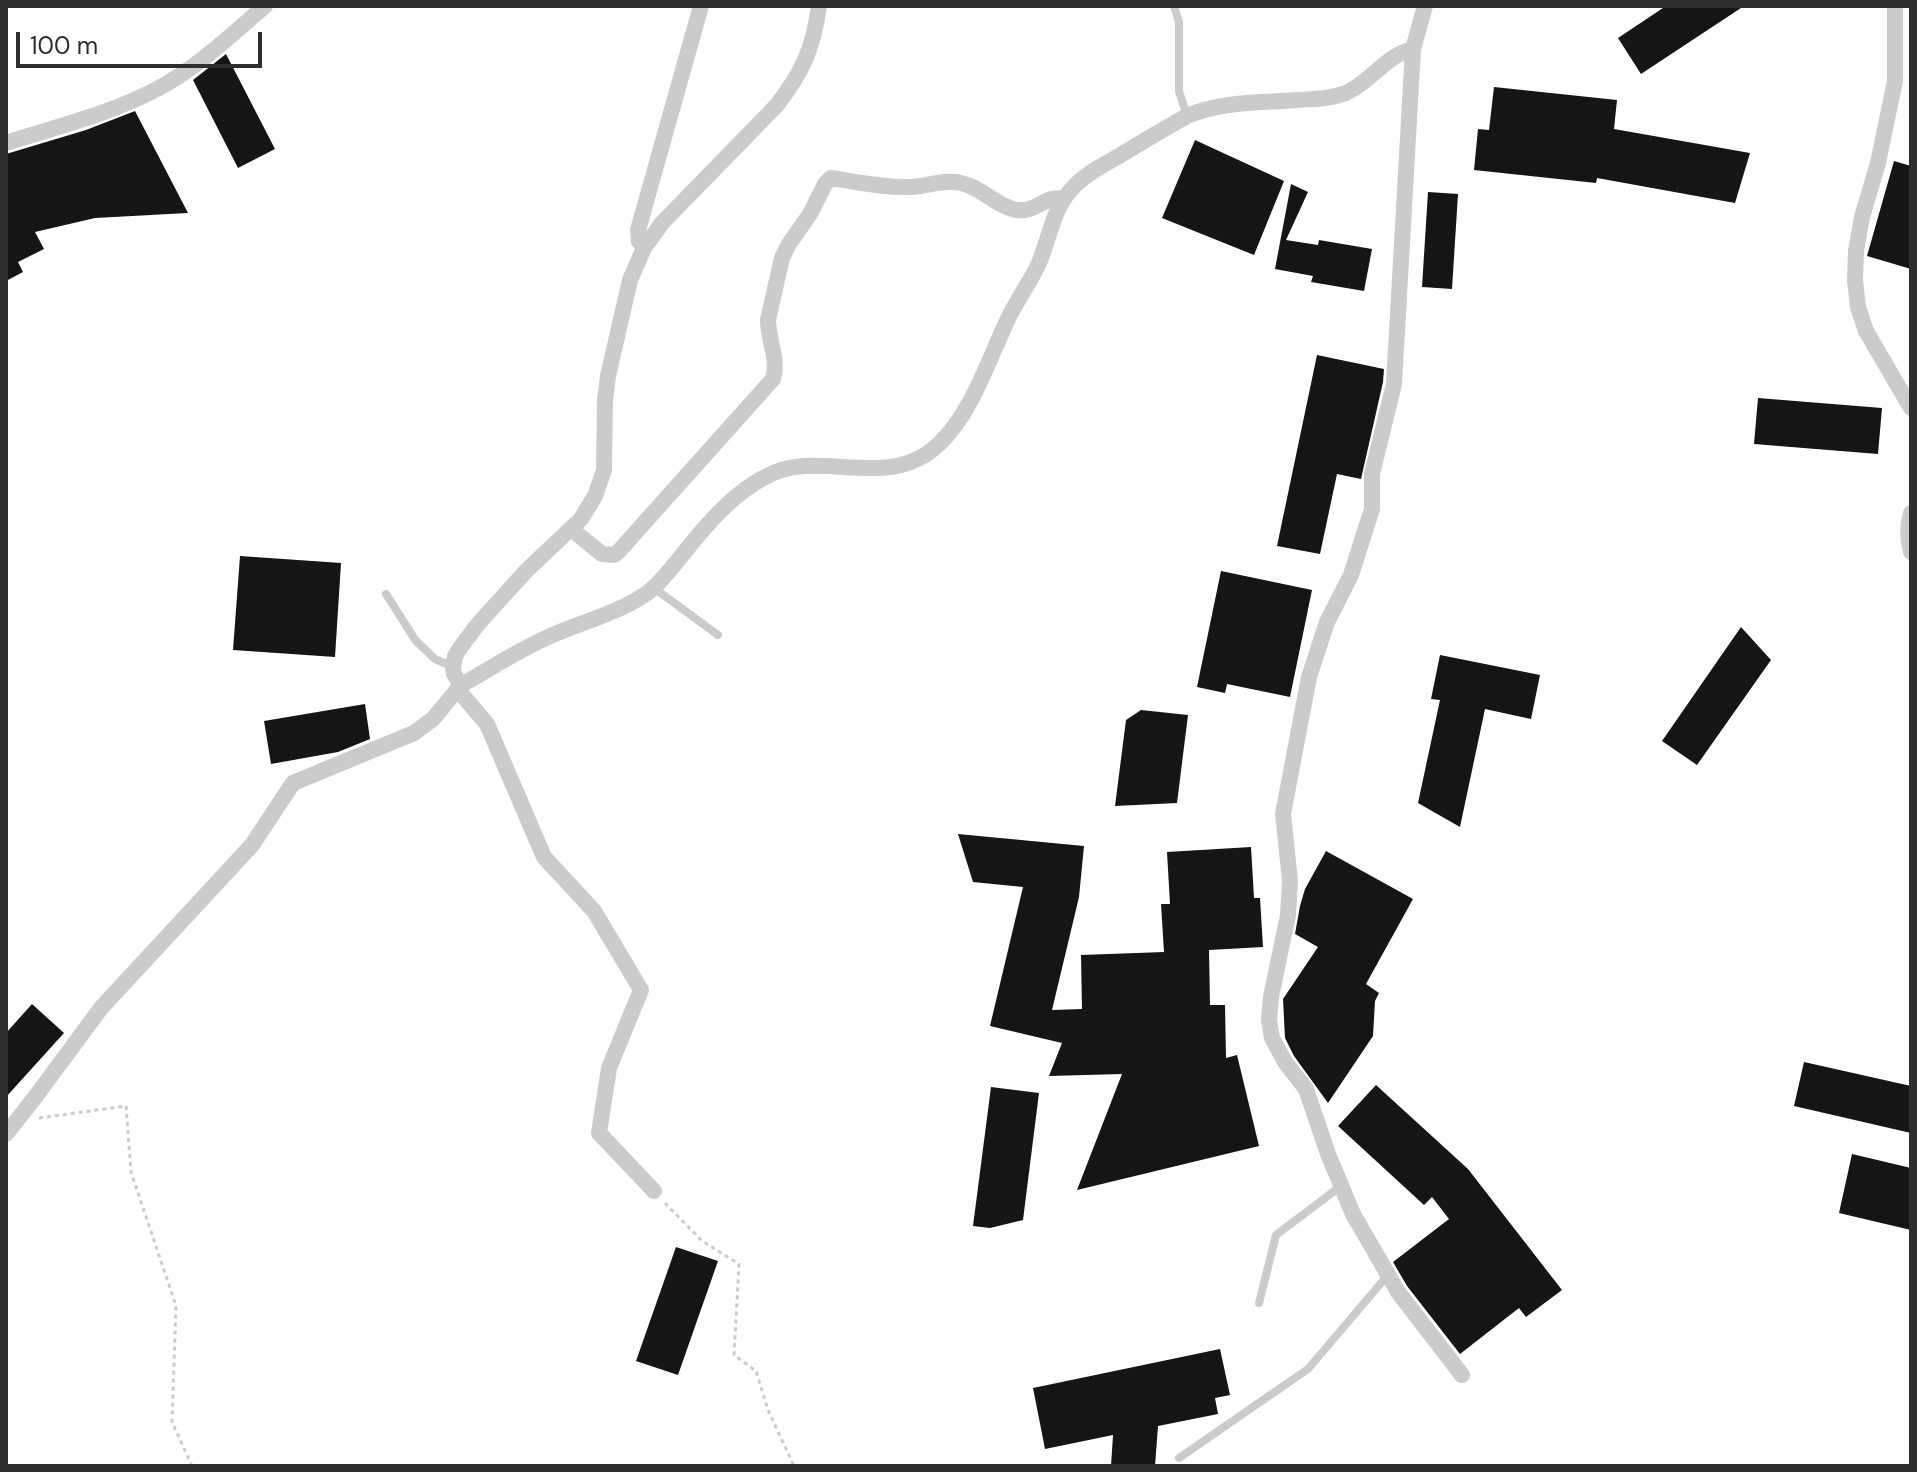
<!DOCTYPE html>
<html>
<head>
<meta charset="utf-8">
<style>
	body { margin:0 }
	#map { position:relative; width:1917px; height:1472px; overflow:hidden; background:#fff; font-family:"DM Sans",sans-serif }
	canvas { display:block }
	.frame { position:absolute; inset:0; border:8px solid #2e2e2e; pointer-events:none }
	.scale { position:absolute; left:16px; top:32px; width:246px; height:36px; box-sizing:border-box; border:4px solid #2e2e2e; border-top:0; padding-left:10px; font-size:24px; line-height:28px; white-space:nowrap; color:#2e2e2e; -webkit-text-stroke:6px #fff; paint-order:stroke }
</style>
</head>
<body>
<div id="map">
<canvas width="1917" height="1472"></canvas>
<div class="frame"></div>
<div class="scale">100 m</div>
</div>
<script>
const c = document.querySelector('canvas').getContext('2d');
c.lineJoin = 'round';
function fill(path, color) { c.fillStyle = color; c.fill(path, 'evenodd'); }
function strokePath(path, color, width, dash) { c.strokeStyle = color; c.lineWidth = width; c.lineCap = dash ? 'butt' : 'round'; c.setLineDash(dash || []); c.stroke(path); }
fill(new Path2D(`
	M1666,6H1744L1641,74L1618,38Z
	M226,54L275,149L238,168L193,80Z
	M1494,87L1617,100L1614,129L1750,153L1735,203L1597,178L1596,183L1474,170L1478,129L1489,130Z
	M135,111L188,213L95,218L35,232L44,249L18,262L23,272L6,281V154L86,130Z
	M1195,140L1284,181L1254,255L1162,218Z
	M1894,161L1911,166V269L1867,256Z
	M1291,184L1308,192L1286,240L1318,245L1319,240L1372,249L1364,291L1311,282L1313,276L1275,269Z
	M1428,192L1458,194L1452,289L1422,287Z
	M1317,355L1384,369L1383,382L1361,479L1337,474L1320,554L1277,546Z
	M1758,398L1882,408L1878,454L1754,444Z
	M240,556L341,563L335,657L233,650Z
	M1221,571L1312,590L1290,697L1227,684L1225,693L1197,687Z
	M1741,627L1771,660L1697,765L1662,741Z
	M1440,655L1540,675L1531,719L1485,709L1460,827L1418,803L1440,700L1431,699Z
	M365,704L370,739L338,752L271,764L264,721Z
	M1141,710L1188,715L1177,803L1115,806L1126,720Z
	M958,834L1084,846L1079,897L1052,1010L1082,1009L1081,955L1164,952L1161,904H1170L1167,852L1251,847L1254,898H1260L1263,947L1209,950L1210,1005H1225L1226,1058L1237,1055L1259,1146L1077,1190L1122,1074L1049,1076L1062,1043L990,1026L1023,887L973,882Z
	M1326,851L1413,899L1366,984L1379,993L1375,1001L1373,1036L1328,1103L1294,1056L1285,1038L1283,999L1318,947L1295,934L1300,906L1305,889Z
	M32,1004L64,1033L6,1097V1033Z
	M1804,1062L1911,1086V1133L1794,1106Z
	M1376,1085L1468,1169L1562,1290L1526,1317L1519,1308L1460,1354L1407,1286L1393,1262L1449,1219L1432,1197L1424,1205L1338,1126Z
	M991,1087L1039,1093L1023,1220L990,1228L973,1226Z
	M1852,1154L1911,1168V1230L1839,1213Z
	M676,1247L718,1261L678,1375L636,1361Z
	M1220,1349L1230,1395L1215,1398L1218,1414L1158,1426L1155,1466H1111L1113,1435L1045,1449L1033,1388Z`), '#151515');
strokePath(new Path2D(`
	M39,1118L126,1106L131,1172L176,1306L172,1422L192,1466
	M665,1203L702,1241L739,1264L734,1355L756,1371L768,1410L794,1466`), '#cbcbcb', 3, [4, 4]);
strokePath(new Path2D(`
	M1174,6L1179,22V91L1187,116
	M654,588L718,635
	M386,594L416,641L435,659L453,667
	M1259,1303L1276,1235L1341,1186
	M1179,1458L1308,1369L1387,1276`), '#cbcbcb', 8);
strokePath(new Path2D(`
	M819,6C813,49 803,71 777,105L662,223L644,248L630,280L608,376L605,400L604,470L595,496L581,519L526,571L478,624L460,648L455,656L453,667L454,674L461,685C490,669 517,651 546,638C578,623 624,612 651,590C663,580 673,566 683,554C706,525 734,492 767,476C822,447 888,494 940,443C972,412 988,361 1007,321C1016,301 1030,283 1039,263C1049,239 1053,210 1070,191C1083,175 1102,166 1119,156C1142,142 1164,129 1187,116C1222,101 1260,103 1297,100C1314,99 1330,99 1346,93C1371,82 1386,55 1413,49
	M1425,6L1413,49L1394,384L1372,474V509L1351,575L1327,622L1309,677L1283,814L1290,881L1288,915L1271,997L1269,1020L1272,1038L1285,1062L1306,1089L1328,1154L1353,1214L1398,1292L1462,1375
	M1895,6V81L1878,163L1862,217L1856,251L1855,280L1858,307L1866,331L1911,408
	M6,143C56,127 110,114 157,89C197,68 231,35 265,6
	M644,248L639,241L638,230L701,6
	M1911,513C1907,527 1907,538 1911,552
	M571,529L602,554L614,555L619,551L773,379C779,358 768,341 768,320L782,258L789,244L810,214L825,184L831,178C857,182 884,188 911,187C927,186 945,179 961,183C981,187 996,206 1016,210C1036,213 1047,194 1063,199
	M458,690L487,724L544,857L594,911L641,990L609,1068L599,1133L654,1191
	M6,1134L36,1096L101,1008L252,845L293,783L414,733L433,719L461,685`), '#cbcbcb', 16);
</script>
</body>
</html>
